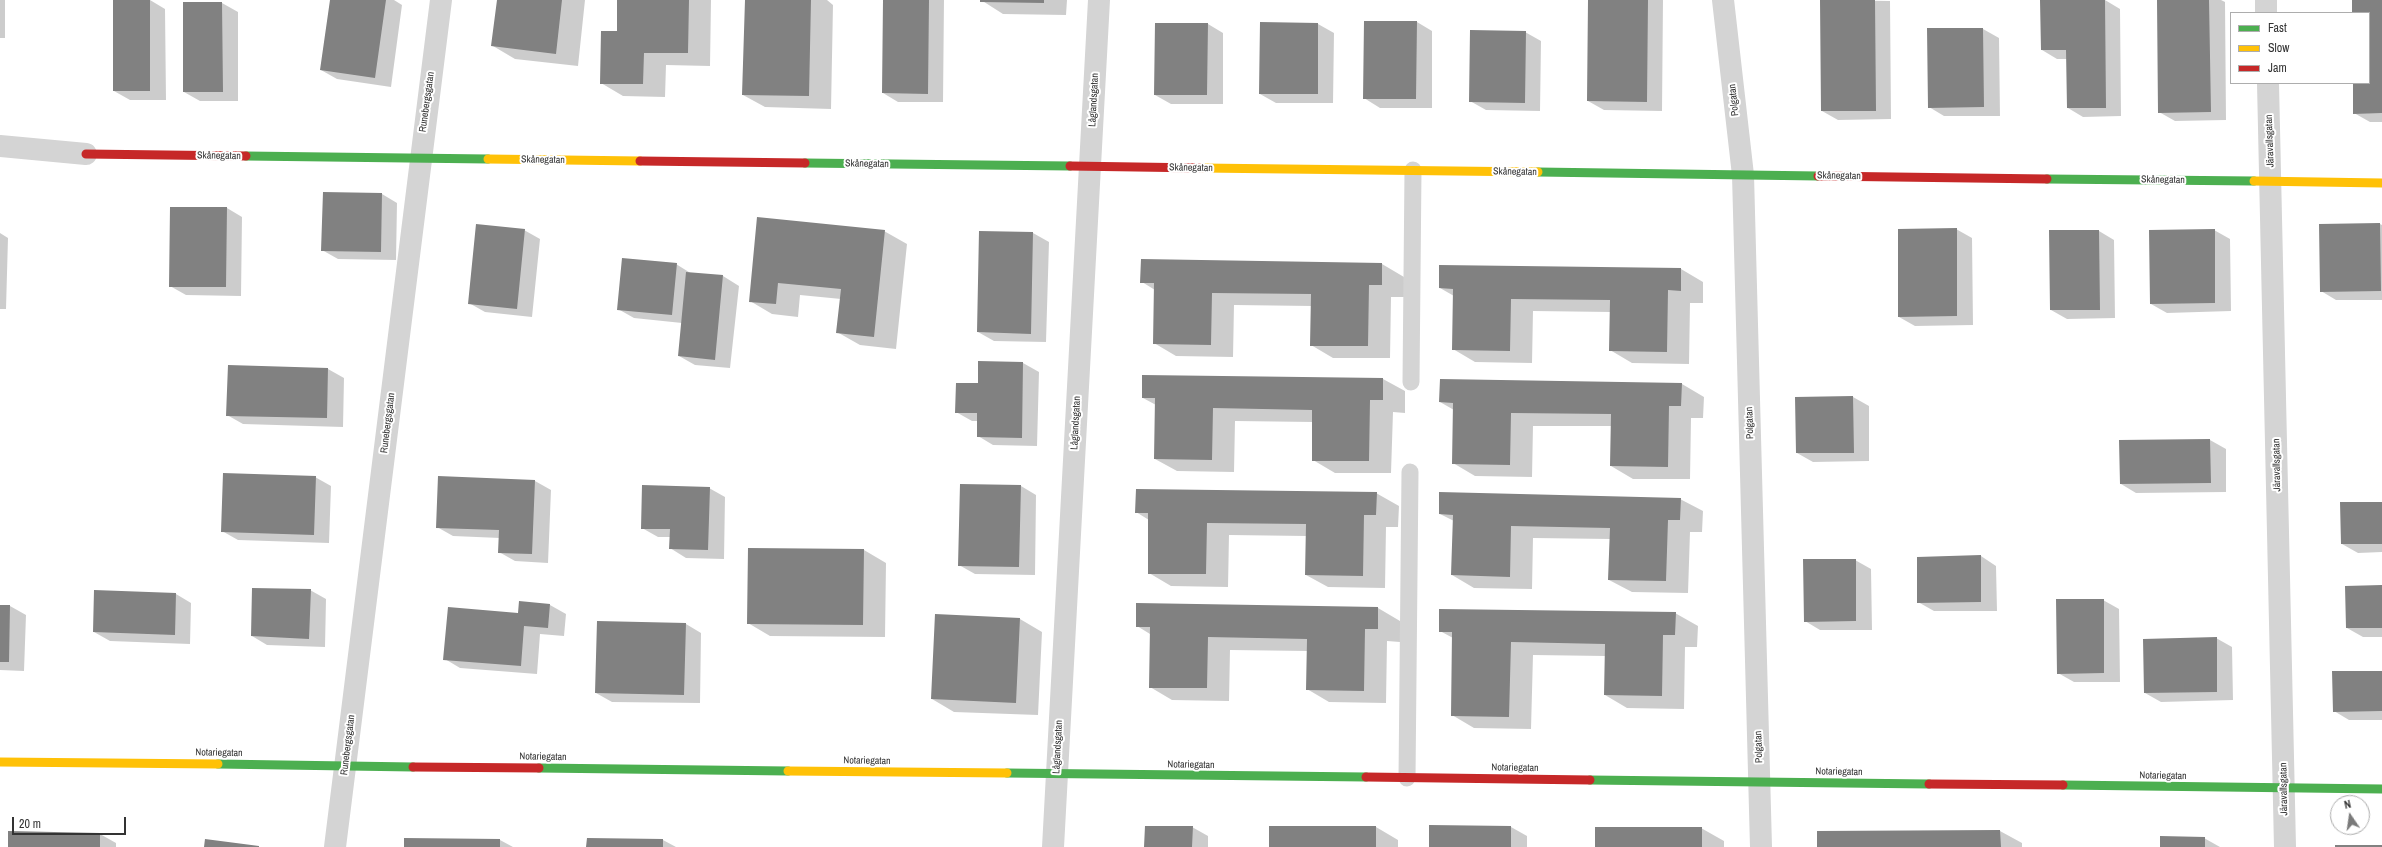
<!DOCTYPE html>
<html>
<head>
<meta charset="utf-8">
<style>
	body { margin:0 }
	#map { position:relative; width:2382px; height:847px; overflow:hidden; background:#fff; font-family:"Archivo Narrow",sans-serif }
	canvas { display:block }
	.legend { position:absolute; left:2230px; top:12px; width:140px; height:72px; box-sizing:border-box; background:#fff; border:1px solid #adadad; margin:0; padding:5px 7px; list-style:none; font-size:12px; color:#333 }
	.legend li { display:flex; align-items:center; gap:8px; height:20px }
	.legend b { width:20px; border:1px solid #adadad }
	.north { position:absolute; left:2330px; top:795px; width:40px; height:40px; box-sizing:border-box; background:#fff; border:1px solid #adadad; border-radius:50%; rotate:347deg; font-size:11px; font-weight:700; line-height:16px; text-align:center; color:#333 }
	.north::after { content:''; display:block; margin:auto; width:14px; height:18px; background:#7a7a7a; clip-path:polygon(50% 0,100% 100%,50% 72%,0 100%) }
	.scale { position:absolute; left:12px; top:817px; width:114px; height:18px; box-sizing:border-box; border:2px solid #333; border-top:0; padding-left:5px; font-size:12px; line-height:14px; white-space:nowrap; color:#333; -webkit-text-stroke:3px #fff; paint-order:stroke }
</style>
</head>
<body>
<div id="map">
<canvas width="2382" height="847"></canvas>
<ul class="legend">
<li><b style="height:5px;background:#4caf50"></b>Fast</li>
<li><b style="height:5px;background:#ffc107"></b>Slow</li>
<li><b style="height:5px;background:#c62828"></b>Jam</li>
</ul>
<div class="north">N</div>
<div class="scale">20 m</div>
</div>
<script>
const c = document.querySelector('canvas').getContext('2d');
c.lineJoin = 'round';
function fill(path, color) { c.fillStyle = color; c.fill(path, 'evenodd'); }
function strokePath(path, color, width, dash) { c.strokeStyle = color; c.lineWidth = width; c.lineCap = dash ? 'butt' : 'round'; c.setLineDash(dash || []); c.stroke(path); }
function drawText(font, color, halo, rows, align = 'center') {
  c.font = font + ' "Archivo Narrow",sans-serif'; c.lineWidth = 4; c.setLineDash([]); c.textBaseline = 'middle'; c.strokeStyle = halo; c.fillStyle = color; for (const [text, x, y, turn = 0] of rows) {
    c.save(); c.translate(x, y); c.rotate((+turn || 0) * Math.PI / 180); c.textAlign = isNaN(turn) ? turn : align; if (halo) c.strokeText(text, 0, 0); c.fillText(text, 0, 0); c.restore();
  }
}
fill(new Path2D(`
	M0,0H5V38H0Z
	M114,0H150L165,9L166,100H130L114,91Z
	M331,0H394L402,5L391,87L337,79L321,70Z
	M498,0H585L578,66L515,59L493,46Z
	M618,0H711L710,66L666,65L665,97L623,96L601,83L618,32Z
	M746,0H827L833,5L831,109L765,107L743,95Z
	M884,0H944L943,102H898L883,93Z
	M981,0H1067L1066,15L1003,14Z
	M1589,0H1663L1662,111L1604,110L1588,101Z
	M1821,0L1890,1L1891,119L1838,120L1822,111Z
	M2105,0L2120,9L2121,116L2083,117L2068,108L2067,59H2057L2042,50Z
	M2158,0H2221L2225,2L2226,120L2175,121L2159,112Z
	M2353,0H2382V122H2370L2354,113V83H2369V13H2353Z
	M184,3H222L238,12V101H200L184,92Z
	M1417,22L1432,31V108H1380L1364,98Z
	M1261,23L1318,24L1334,33L1333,103H1276L1260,94Z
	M1208,24L1223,33V104H1171L1155,95Z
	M1983,29L1999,38L2000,116H1944L1929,107Z
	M1525,32L1541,41L1540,111L1486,110L1470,101Z
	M382,194L397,203L396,260L338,259L322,250Z
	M227,208L242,217L241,296L186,295L170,286Z
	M758,219L884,231L907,244L896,349L860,345L837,332L841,299L800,295L798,317L772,314L750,301Z
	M2380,224L2382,225V300H2336L2321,291Z
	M1956,229L1972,238L1973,325L1915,326L1899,317Z
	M524,230L540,239L532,317L485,312L469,303Z
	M2214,230L2230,239L2231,311L2167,313L2151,304Z
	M2099,231L2114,240L2115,318L2067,319L2051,310Z
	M980,232L1033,233L1049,242L1046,342L994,341L978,332Z
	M0,233L8,238L6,309H0Z
	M676,264L692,274L723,276L739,286L730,368L695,365L679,356L682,323L634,318L618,309Z
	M1382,264L1404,277V297H1391L1390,358H1333L1311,345L1312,306L1234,305L1233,357L1176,356L1154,343L1155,290L1142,282Z
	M1681,269L1703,282V303H1690L1689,364L1632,363L1610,350L1611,312L1533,311L1532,363L1475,362L1453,349L1454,296L1440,288Z
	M979,362L1023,363L1039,372L1037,446L993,445L978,436V421H972L956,412L979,384Z
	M229,366L328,369L344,378L343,427L243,424L227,415Z
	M1143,376L1383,379L1405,391V413L1393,412L1391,473H1335L1313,460V422L1235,421L1234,472L1177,471L1155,459L1156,405L1143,398Z
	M1682,384L1704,397L1703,418H1691L1690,479H1633L1611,466L1612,426H1533L1532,477L1475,476L1453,463L1454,410L1440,402Z
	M1853,397L1869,406V461L1813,462L1797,453Z
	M2210,440L2226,449V492L2136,493L2121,484L2120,441Z
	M315,477L331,486L329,543L238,540L222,531Z
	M439,477L535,481L551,490L548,563L515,561L499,552L500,538L453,536L437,527Z
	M1021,486L1036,495L1035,575L975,574L959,565Z
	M709,488L725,497L724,559L686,558L670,548V537H658L642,528Z
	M1376,493L1399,506L1398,527H1386L1385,588L1328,587L1306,575V536L1229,535L1228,587L1171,586L1149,573V520L1136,512Z
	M1680,499L1703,511L1702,532H1690L1688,593L1632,592L1609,580L1610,539L1533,538L1532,589L1474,588L1452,575L1454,521L1440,514Z
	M2382,503V552L2358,553L2342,544Z
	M864,550L886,563L885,637L770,636L748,623Z
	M1981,556L1996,566L1997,611H1934L1918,602Z
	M1855,560L1871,569L1872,630H1820L1805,621Z
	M2382,586V637H2363L2347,628Z
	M310,590L326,599L325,647L267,645L252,636Z
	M176,594L191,603L190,644L110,641L94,632Z
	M2103,600L2119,609L2120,682H2074L2058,673Z
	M520,602L550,605L566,614L564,636L540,634L537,674L460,668L445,659L519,614Z
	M0,606H10L26,615L24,671L0,670Z
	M1378,608L1400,621V642L1387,641L1386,703L1329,702L1307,689L1308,651L1230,650L1229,701L1172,700L1150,687V634L1137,626Z
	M1675,613L1698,626L1697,647H1685L1684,709L1627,708L1605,695V656L1533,655L1531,729L1474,728L1452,715L1453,638L1440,631Z
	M1020,619L1042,632L1038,715L954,712L932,699Z
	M686,624L701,633L700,703L612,702L596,693Z
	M2216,638L2232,647L2233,700L2161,702L2145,693Z
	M2382,672V720H2349L2334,711Z
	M1192,827L1208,836V847H1145Z
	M1376,827L1398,840V847H1270Z
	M1511,827L1527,836V847H1430Z
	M1701,828L1724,841V847H1596Z
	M2000,831L2022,843V847H1818V832Z
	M9,832L100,834L116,843V847H9Z
	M2204,838L2220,847H2161Z
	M587,839L663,840L676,847H587Z
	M500,840L513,847H405Z`), '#0003');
fill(new Path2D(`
	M113,0H150V91H113Z
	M330,0H386L375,78L320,70Z
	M497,0H562L556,54L491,46Z
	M617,0H689L688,53H644L643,84H600L601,31H617Z
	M745,0H811L809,96L742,95Z
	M883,0H929L928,94L882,93Z
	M980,0H1044V3L980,2Z
	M1588,0H1648L1647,102L1587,101Z
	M1820,0H1875L1876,111H1821Z
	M2040,0H2105L2106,108H2067L2066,50H2041Z
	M2157,0H2209L2211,112L2158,113Z
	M2352,0H2382V113L2353,114V83H2369V13H2352Z
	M183,2H222L223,92H183Z
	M1364,21H1417L1416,99H1363Z
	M1260,22L1318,23V94H1259Z
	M1155,23H1208L1207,95H1154Z
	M1927,28H1983L1984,107L1928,108Z
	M1470,30L1526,31L1525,103L1469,102Z
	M323,192L382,193L381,252L321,251Z
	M170,207H227L226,287H169Z
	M757,217L885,230L874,337L836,333L841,289L778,283L776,304L749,302Z
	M2380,223L2381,291L2320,292L2319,224Z
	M476,224L525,229L517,309L468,304Z
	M1957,228V316L1898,317V229Z
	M2215,229V303L2150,304L2149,230Z
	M2049,230H2099L2100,310H2050Z
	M979,231L1033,232L1031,334L977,332Z
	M622,258L677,263L672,315L617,310Z
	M1141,259L1382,263V285H1369L1368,346H1310L1311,294L1212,293L1211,345L1153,344L1154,283H1140Z
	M1439,265L1681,268V291L1668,290L1667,352L1609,351L1610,300L1511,299L1510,351L1452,350L1453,289L1439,288Z
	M686,272L723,275L715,360L678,356Z
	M978,361L1023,362L1022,438L977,437V413H955L956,383H978Z
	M228,365L328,368L327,418L226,416Z
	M1142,375L1383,378V400H1370L1369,461H1312V410L1213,408L1212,460L1154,459L1155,398H1142Z
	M1440,379L1682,383L1681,406H1669L1668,467L1610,466L1611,414L1511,413L1510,465L1452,464L1453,403L1439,402Z
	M1853,396L1854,453H1796L1795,397Z
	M2210,439L2211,483L2120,484L2119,440Z
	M223,473L316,476L314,535L221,532Z
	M438,476L535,480L532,554L498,553L499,530L436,528Z
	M960,484L1021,485L1019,567L958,566Z
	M642,485L710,487L708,550L669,549L670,529H641Z
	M1136,489L1377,492L1376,515H1364L1363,576L1305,575L1306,524L1207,523L1206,574H1148V513H1135Z
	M1439,492L1681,498L1680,520H1668L1666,581L1608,580L1610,528L1511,526L1510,577L1451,575L1453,515L1439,514Z
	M2340,502H2382V544H2341Z
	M748,548L864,549L863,625L747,624Z
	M1981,555V602L1917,603V557Z
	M1803,559H1856V621L1804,622Z
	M2382,585V628H2346L2345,586Z
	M252,588L311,589L309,639L251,636Z
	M94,590L176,593L175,635L93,632Z
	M2056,599H2104V673L2057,674Z
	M519,601L550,604L548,628L524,626L521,666L443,660L448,607L518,613Z
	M1136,603L1378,607V629H1365L1364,691L1306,690L1307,639L1258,638L1208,637L1207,688H1149L1150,627H1136Z
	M0,605H10L9,662H0Z
	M1439,609L1676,612L1675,635H1663L1662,696L1604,695L1605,644L1511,642L1509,717L1451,716L1452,632H1439Z
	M935,614L1020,618L1016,703L931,699Z
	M597,621L686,623L684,695L595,693Z
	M2217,637V692L2144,693L2143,639Z
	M2332,671H2382V711L2333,712Z
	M1429,825L1511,826V847H1429Z
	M1145,826H1193L1192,847H1144Z
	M1269,826H1376V847H1269Z
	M1595,827H1702V847H1595Z
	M2000,830L2001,847H1817V831Z
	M8,831L100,833V847H8Z
	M2160,836L2205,837V847H2160Z
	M404,838L500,839V847H404Z
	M587,838L663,839V847H586Z
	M205,839L259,846V847H204Z
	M2335,845H2382V847H2335Z`), '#818181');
strokePath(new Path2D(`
	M1411,382L1413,170
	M1407,778L1410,472`), '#d4d4d4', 17);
strokePath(new Path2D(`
	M1723,0L1743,175L1761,847
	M2266,0V13
	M2268,83L2285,847
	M0,146L86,154
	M335,847L441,0
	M1053,847L1099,0`), '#d4d4d4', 22);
strokePath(new Path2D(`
	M246,156L488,159
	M805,163L1070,166
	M1538,172L1818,176
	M2047,179L2254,181
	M218,764L413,767
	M539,768L788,771
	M1007,773L1366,777
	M1590,780L1929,784
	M2063,785L2382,789`), '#4caf50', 9);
strokePath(new Path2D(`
	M488,159L640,161
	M1202,168L1538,172
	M2254,181L2382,183
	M0,762L218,764
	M788,771L1007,773`), '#ffc107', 9);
strokePath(new Path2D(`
	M86,154L246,156
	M640,161L805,163
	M1070,166L1202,168
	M1818,176L2047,179
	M413,767L539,768
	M1366,777L1590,780
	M1929,784L2063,785`), '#c62828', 9);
drawText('10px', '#333', '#fff', [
	["Låglandsgatan",1094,100,-87],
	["Polgatan",1734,100,-96],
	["Runebergsgatan",427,102,-82],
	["Järavallsgatan",2270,141,-92],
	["Skånegatan",219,156,1],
	["Skånegatan",543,160,1],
	["Skånegatan",867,164,1],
	["Skånegatan",1191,168,1],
	["Skånegatan",1515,172,1],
	["Skånegatan",1839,176,1],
	["Skånegatan",2163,180,1],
	["Runebergsgatan",388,423,-83],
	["Låglandsgatan",1076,423,-87],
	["Polgatan",1750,423,-92],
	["Järavallsgatan",2277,465,-91],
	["Runebergsgatan",348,745,-83],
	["Låglandsgatan",1058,747,-87],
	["Polgatan",1759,747,-92],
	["Notariegatan",219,753,1],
	["Notariegatan",543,757,1],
	["Notariegatan",867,761,1],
	["Notariegatan",1191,765,1],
	["Notariegatan",1515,768,1],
	["Notariegatan",1839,772,1],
	["Notariegatan",2163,776,1],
	["Järavallsgatan",2284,789,-91]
]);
</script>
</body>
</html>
